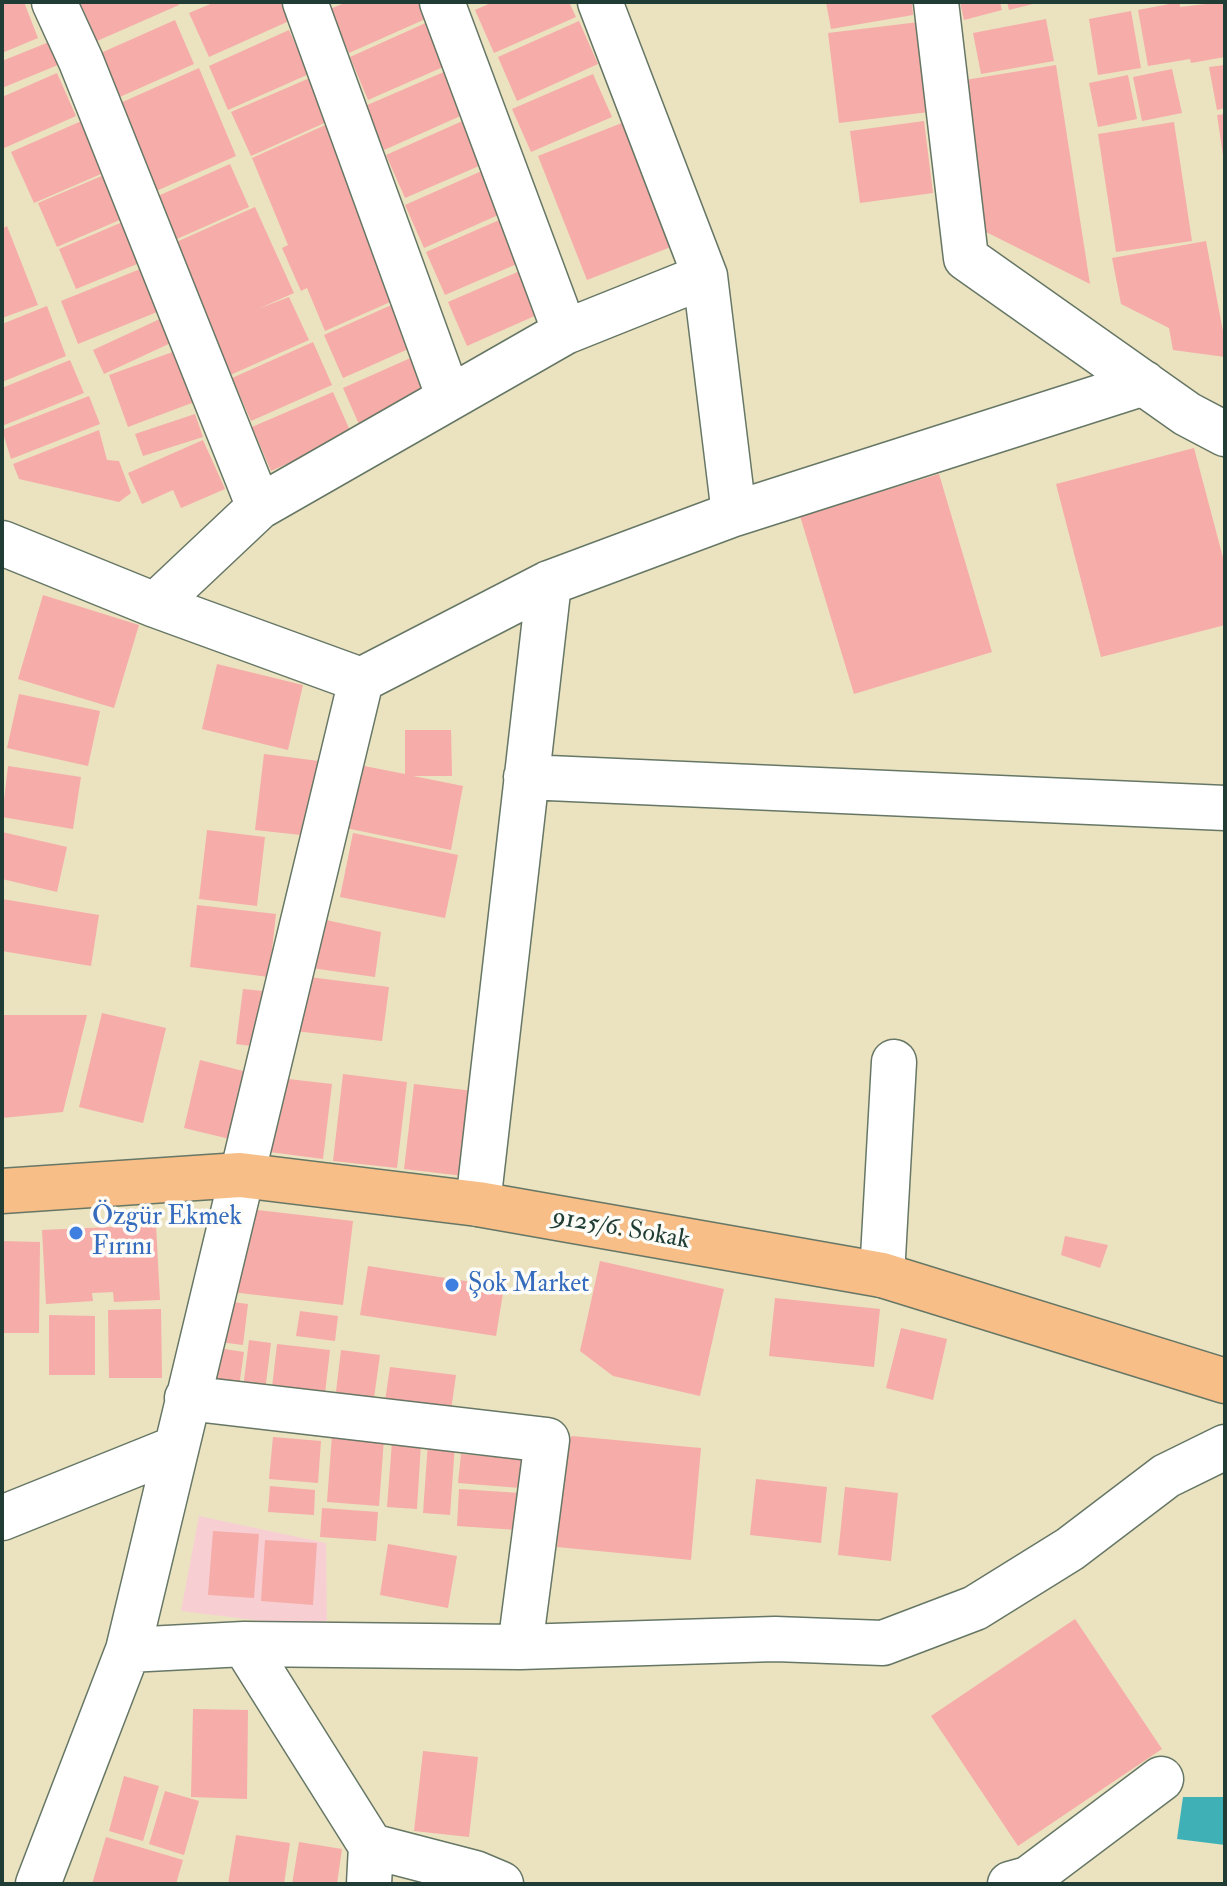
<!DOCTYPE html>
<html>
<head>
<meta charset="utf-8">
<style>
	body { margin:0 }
	#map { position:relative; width:1227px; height:1886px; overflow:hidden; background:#ebe2c0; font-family:"IM FELL Double Pica",serif }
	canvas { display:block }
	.frame { position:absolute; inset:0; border:4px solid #1f3d34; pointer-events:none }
</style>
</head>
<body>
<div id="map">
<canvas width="1227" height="1886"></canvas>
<div class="frame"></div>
</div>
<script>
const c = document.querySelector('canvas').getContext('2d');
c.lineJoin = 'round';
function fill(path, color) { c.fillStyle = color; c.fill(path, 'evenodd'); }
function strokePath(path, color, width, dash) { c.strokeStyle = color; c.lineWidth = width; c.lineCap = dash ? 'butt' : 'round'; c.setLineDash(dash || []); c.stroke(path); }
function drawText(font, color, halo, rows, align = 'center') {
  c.font = font + ' "IM FELL Double Pica",serif'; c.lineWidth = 7; c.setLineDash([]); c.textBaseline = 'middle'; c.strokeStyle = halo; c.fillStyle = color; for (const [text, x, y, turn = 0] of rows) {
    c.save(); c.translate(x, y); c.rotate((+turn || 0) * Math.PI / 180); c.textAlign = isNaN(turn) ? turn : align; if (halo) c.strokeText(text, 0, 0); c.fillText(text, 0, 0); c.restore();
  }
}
fill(new Path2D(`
	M199,1516L326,1543L327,1629L181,1611Z`), '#f7cfd3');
fill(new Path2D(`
	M1183,1797H1225V1845L1177,1839Z`), '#3fb0b6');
fill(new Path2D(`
	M2,2H24L38,38L2,53Z
	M80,2H178L179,5L97,41Z
	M215,2H281L289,21L209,57L189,13Z
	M347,2H423L430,17L349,53L330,9Z
	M493,2H569L576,17L494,53L475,10Z
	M826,2H912L913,15L831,29Z
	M960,2H1000L1002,10L964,20Z
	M1007,2H1037V3L1009,10Z
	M1180,2V7L1223,2L1225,57L1191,63L1190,59L1148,66L1138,10Z
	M1131,11L1141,68L1098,75L1089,19Z
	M1046,19L1054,61L981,74L973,33Z
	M175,20L194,64L113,100L94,56Z
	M430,21L450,64L368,100L350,57Z
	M579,21L598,64L517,101L498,57Z
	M919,22L929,112L839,123L828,33Z
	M289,30L309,74L228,110L209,66Z
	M49,42L58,65L2,88V61Z
	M1056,65L1090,284L982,230L959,81Z
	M1225,65V108L1217,110L1209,67Z
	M199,68L236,156L154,192L118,104Z
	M1172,69L1182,113L1142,121L1133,77Z
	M446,71L465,114L384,150L365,106Z
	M57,73L76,116L2,149V97Z
	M593,74L612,117L531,152L512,109Z
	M1128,75L1137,119L1098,127L1089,83Z
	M312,77L331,120L251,156L231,112Z
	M1225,114V155H1223L1217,115Z
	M637,117L686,241L587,280L538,156Z
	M86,119L108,171L34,203L11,152Z
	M467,119L486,163L405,198L386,155Z
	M924,121L933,193L860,203L850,131Z
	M332,122L406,295L325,331L307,288L301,291L282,248L288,245L252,158Z
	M1174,122L1192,241L1116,252L1098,134Z
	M230,164L249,207L168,243L149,200Z
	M486,169L505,212L424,248L405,205Z
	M104,175L122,219L57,247L38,203Z
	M255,207L294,293L258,309L289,297L309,340L228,376L209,332L213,330L174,243Z
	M506,217L526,260L445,295L426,252Z
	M125,221L142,262L76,289L59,249Z
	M7,226L38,305L2,318V229Z
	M1206,241L1225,342V357L1173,350L1169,328L1121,304L1112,258Z
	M150,265L167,308L78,344L61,301Z
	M529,267L548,310L467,346L448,302Z
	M405,299L424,342L343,378L324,335Z
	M47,306L66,356L2,382V324Z
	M162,318L173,342L104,374L93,350Z
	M313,342L332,385L251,421L232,378Z
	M178,350L197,401L128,427L109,375Z
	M424,352L443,395L362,431L343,388Z
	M70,360L84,393L2,426V388Z
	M333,392L352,435L271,471L252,427Z
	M89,396L100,424L11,459L2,430Z
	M195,414L203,437L143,456L135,434Z
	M99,430L107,460L119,461L131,493L119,502L19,479L13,464Z
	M203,440L225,489L181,508L173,490L142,504L128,473Z
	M1194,448L1225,565V625L1101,657L1056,484Z
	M939,474L992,652L854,694L800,516Z
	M43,595L139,625L114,708L18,679Z
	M217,664L303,685L288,750L202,729Z
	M19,694L100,711L88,766L7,748Z
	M405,730H451L452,776H413L463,786L451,850L346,828L359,765L405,774Z
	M264,754L319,761L310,836L255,830Z
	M8,766L81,777L73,829L2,817Z
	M207,830L265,837L257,906L199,899Z
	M2,832L67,847L57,892L2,879Z
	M353,833L458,855L445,918L340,897Z
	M2,899L99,915L91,966L2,951Z
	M197,905L276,914L269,977L190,967Z
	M308,916L381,932L375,977L304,967Z
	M301,976L389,987L382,1041L295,1031Z
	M243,989L273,992L266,1048L236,1044Z
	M102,1013L166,1028L143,1123L79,1107Z
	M2,1015H87L63,1112L2,1118Z
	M200,1060L255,1074L238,1141L184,1128Z
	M343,1074L407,1082L397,1168L333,1161Z
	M271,1077L332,1084L323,1159L262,1151Z
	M414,1084L482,1092L472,1177L404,1169Z
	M240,1208L353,1221L343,1305L231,1292Z
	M156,1225L160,1300L114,1302L113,1292L92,1293L93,1301L46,1304L42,1230Z
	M1065,1236L1108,1245L1100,1268L1061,1255Z
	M2,1241L40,1242L39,1333H2Z
	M600,1261L724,1289L700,1396L613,1376L580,1351Z
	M368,1266L504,1287L496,1336L360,1315Z
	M775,1298L880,1309L874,1367L769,1356Z
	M224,1301L248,1304L243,1345L219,1342Z
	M161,1309L162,1378H109L108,1310Z
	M300,1311L338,1316L335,1341L296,1336Z
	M49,1315L95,1316V1375H49Z
	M901,1328L947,1339L933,1400L886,1388Z
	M249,1340L271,1343L265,1391L243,1388Z
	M277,1344L330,1350L324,1402L271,1396Z
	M218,1348L244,1352L239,1387L211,1383Z
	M341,1350L380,1355L373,1405L335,1400Z
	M390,1367L456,1375L450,1417L384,1408Z
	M332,1435L384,1439L379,1506L327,1502Z
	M572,1436L701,1448L691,1560L557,1547L567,1442Z
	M273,1437L321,1441L318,1483L269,1479Z
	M392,1442L421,1444L417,1509L387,1507Z
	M428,1442L455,1444L450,1515L423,1513Z
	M461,1454L522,1459L520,1488L458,1483Z
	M756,1479L827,1487L821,1543L750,1535Z
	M270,1486L315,1490L314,1515L268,1512Z
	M845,1487L898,1493L891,1561L838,1555Z
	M459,1489L520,1493L518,1530L457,1526Z
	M322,1508L378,1512L376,1541L320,1537Z
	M213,1531L259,1534L254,1598L208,1595Z
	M265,1540L317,1543L313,1605L261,1601Z
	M388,1544L457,1556L448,1608L380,1595Z
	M1075,1619L1162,1749L1018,1846L931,1716Z
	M193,1709L248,1710L247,1799L191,1797Z
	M423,1751L478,1757L469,1837L414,1831Z
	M124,1776L159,1786L143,1841L109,1831Z
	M165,1791L199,1801L184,1855L149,1844Z
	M236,1835L290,1843L284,1884H228Z
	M106,1837L183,1860L176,1884H92Z
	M299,1842L342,1849L337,1884H292Z`), '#f6aca9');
const minor = new Path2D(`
	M54,2L81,61L259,507
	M305,2L449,398
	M442,2L565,332
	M936,2L966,258L1187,414L1225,434
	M734,514L1144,383
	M2,543L155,605L361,680L549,583L734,514L705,276L600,2
	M155,605L259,507L565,332L705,276
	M526,777L1225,808
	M478,1204L549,583
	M882,1275L894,1062
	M187,1398L547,1440L520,1647
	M2,1518L176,1448
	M244,1644L371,1846L475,1873L501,1884
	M128,1650L244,1644L520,1647L775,1639L883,1643L975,1608L1070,1549L1166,1476L1225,1447
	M38,1884L128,1650L361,680
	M369,1884L371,1846
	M1010,1884L1028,1879L1161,1779`);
const major = new Path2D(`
	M2,1191L240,1175L478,1204L882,1275L1225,1381`);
strokePath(minor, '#667765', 47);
strokePath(major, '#667765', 47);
strokePath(minor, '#fff', 44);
strokePath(major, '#f7be88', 44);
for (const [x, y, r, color] of [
	[76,1233,8,"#3f7fe0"],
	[452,1285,8,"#3f7fe0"]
]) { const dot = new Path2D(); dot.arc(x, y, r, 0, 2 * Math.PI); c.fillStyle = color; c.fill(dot); strokePath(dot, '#fdfcf7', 3); }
drawText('26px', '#366cbe', '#fdfcf7', [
	["Özgür Ekmek",92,1218],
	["Fırını",92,1248],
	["Şok Market",468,1285]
], 'left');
drawText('26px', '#1f3d34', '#fdfcf7', [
	["9125/6. Sokak",621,1230,10]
]);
</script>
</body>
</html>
